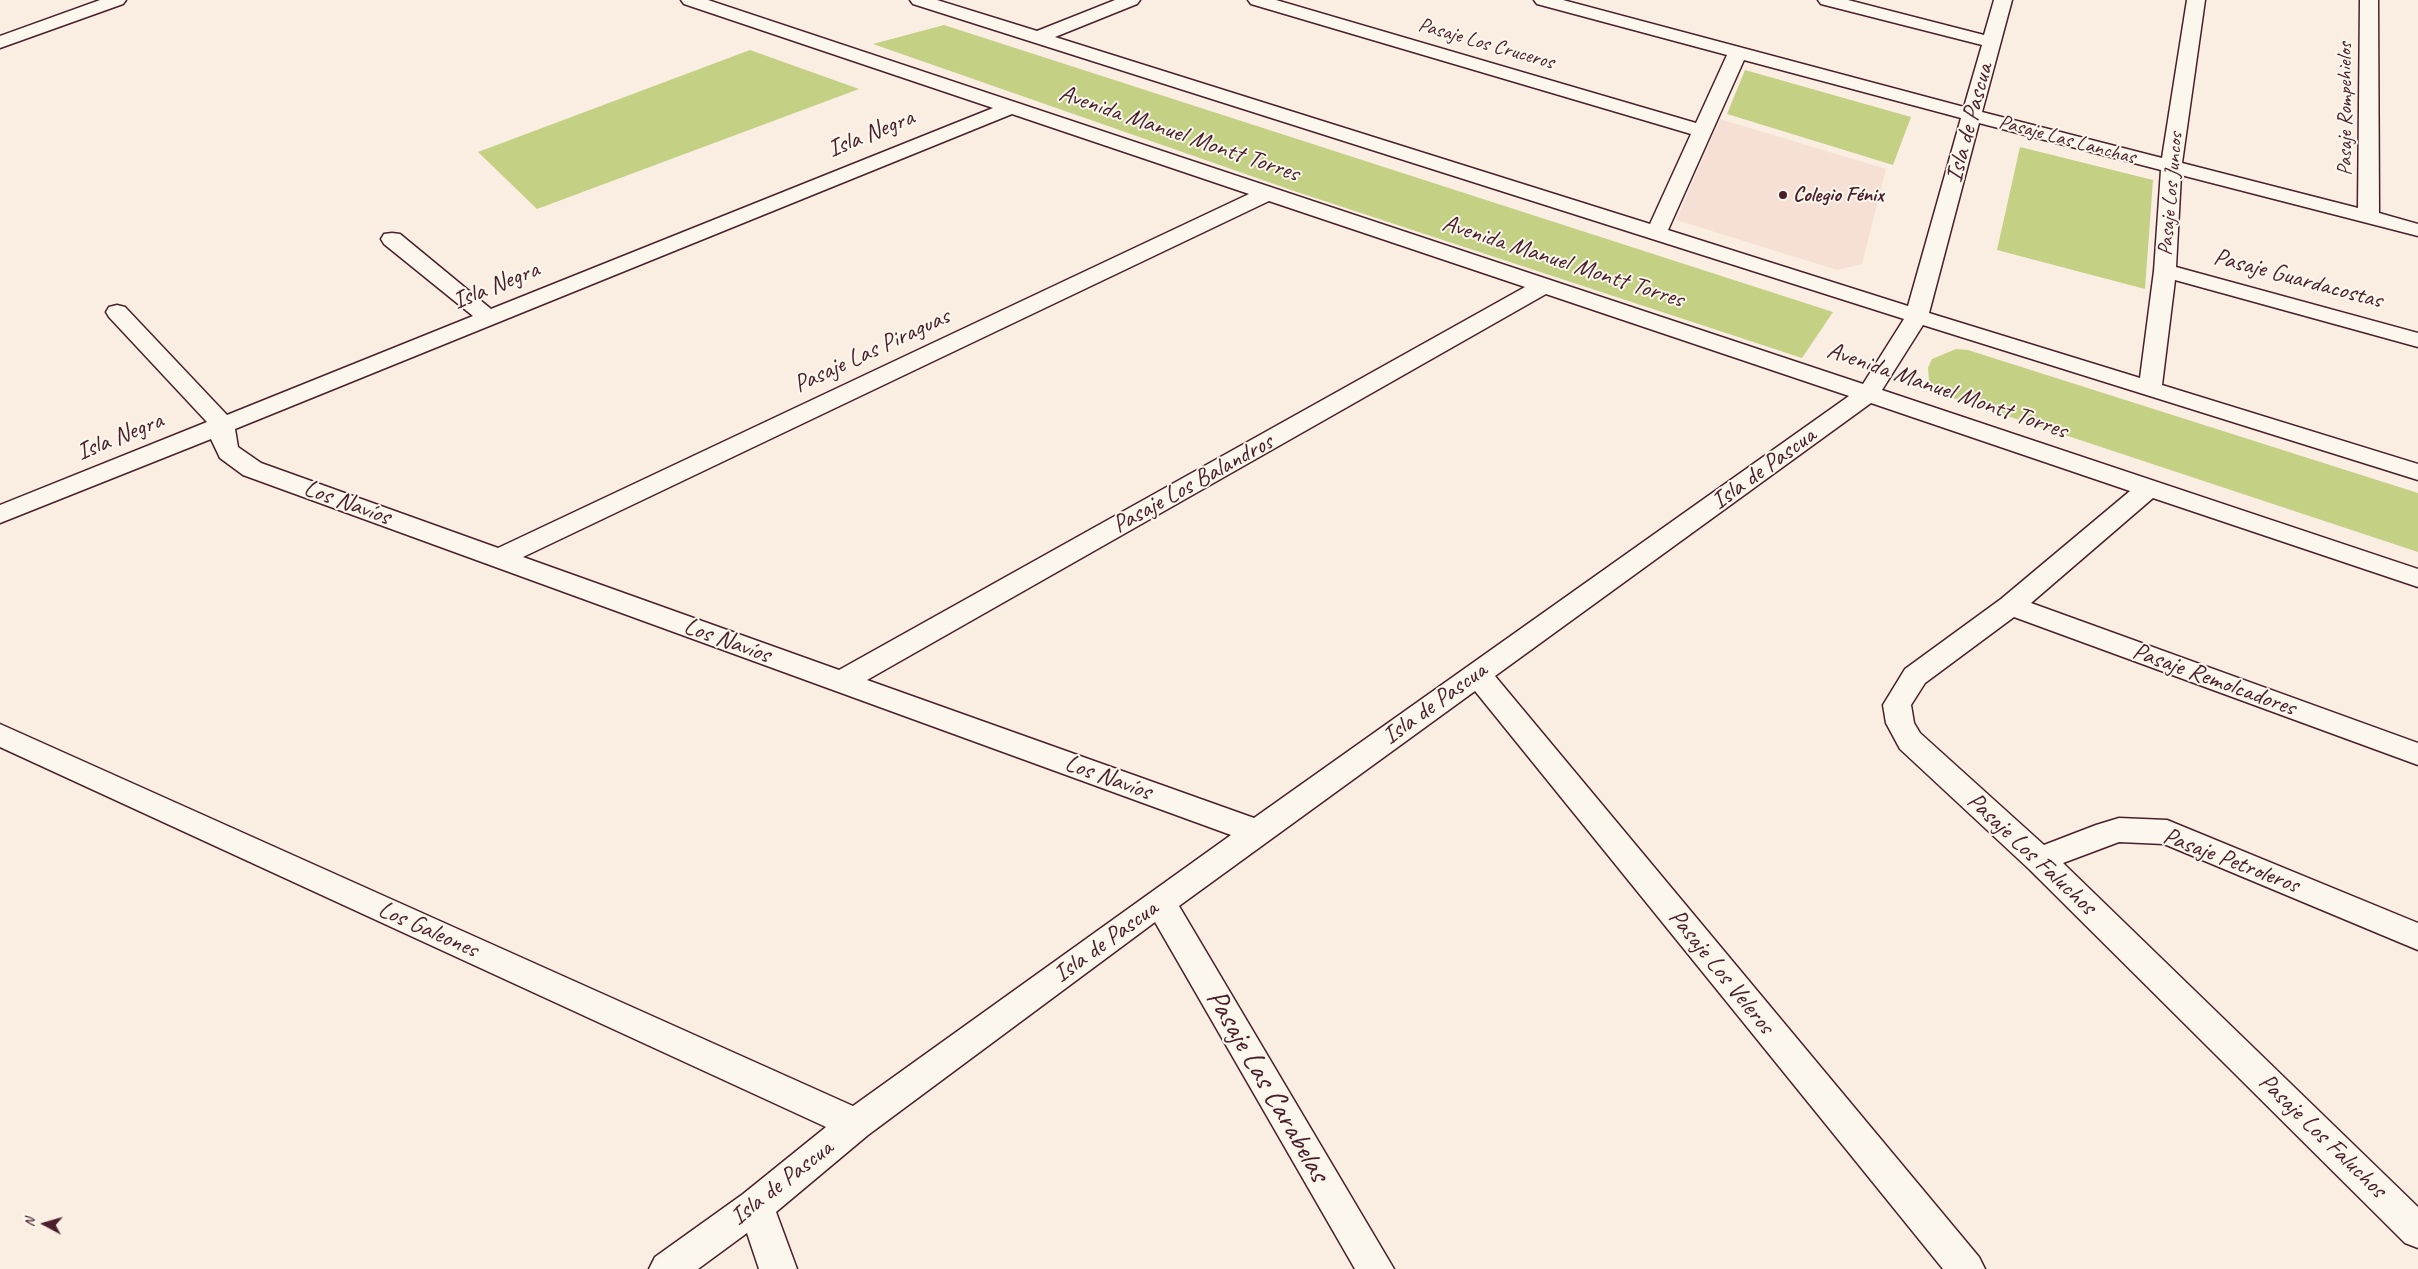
<!DOCTYPE html>
<html>
<head>
<meta charset="utf-8">
<style>
	body { margin:0 }
	#map { position:relative; width:2418px; height:1269px; overflow:hidden; background:#faeee3; font-family:Caveat,sans-serif }
	canvas { display:block }
	.north { position:absolute; left:20px; top:1199px; width:50px; height:50px; -webkit-text-stroke:4px #fbf7ec; paint-order:stroke; rotate:276deg; font-size:14px; font-weight:700; line-height:20px; text-align:center; color:#4a1f2b }
	.north::after { content:''; display:block; margin:auto; width:18px; height:22px; background:#4a1f2b; clip-path:polygon(50% 0,100% 100%,50% 72%,0 100%) }
</style>
</head>
<body>
<div id="map">
<canvas width="2418" height="1269"></canvas>
<div class="north">N</div>
</div>
<script>
const c = document.querySelector('canvas').getContext('2d');
c.lineJoin = 'round';
function fill(path, color) { c.fillStyle = color; c.fill(path, 'evenodd'); }
function strokePath(path, color, width, dash) { c.strokeStyle = color; c.lineWidth = width; c.lineCap = dash ? 'butt' : 'round'; c.setLineDash(dash || []); c.stroke(path); }
function drawText(font, color, halo, rows, align = 'center') {
  c.font = font + ' Caveat,sans-serif'; c.lineWidth = 4; c.setLineDash([]); c.textBaseline = 'middle'; c.strokeStyle = halo; c.fillStyle = color; for (const [text, x, y, turn = 0] of rows) {
    c.save(); c.translate(x, y); c.rotate((+turn || 0) * Math.PI / 180); c.textAlign = isNaN(turn) ? turn : align; if (halo) c.strokeText(text, 0, 0); c.fillText(text, 0, 0); c.restore();
  }
}
fill(new Path2D(`
	M1720,119L1886,169L1862,264L1837,270L1676,220Z`), '#f6dfd5');
fill(new Path2D(`
	M944,25L1833,312L1802,358L1297,192L873,44Z
	M750,50L859,89L537,209L478,152Z
	M1745,70L1911,117L1893,165L1727,114Z
	M2020,147L2153,180L2145,289L1997,250Z
	M1956,349L1968,350L2418,493V552L1944,395L1929,381L1928,368L1932,359Z`), '#c4d084');
const minor = new Path2D(`
	M100,0H126L123,4L0,48V36Z
	M681,0H708L1863,384L1904,319L913,4L910,0H937L1037,31L1115,0H1140L1137,4L1055,37L1650,224L1691,134L1251,4L1248,0H1276L1696,123L1727,55L1537,4L1534,0H1563L1964,107L1982,45L1821,4L1818,0H1848L1984,35L1994,0H2012L1982,112L2162,158L2187,0H2205L2182,163L2358,208L2360,0H2378L2379,213L2418,224V236L2181,175L2176,267L2418,333V347L2175,280L2162,385L2418,464V480L1923,325L1882,390L2418,569V587L2153,498L2031,603L2418,743V765L2014,617L1925,683L1911,705L1914,723L1920,733L2044,845L2096,825L2119,818L2167,820L2418,923V950L2164,844L2119,842L2063,863L2418,1207V1248L2405,1243L2029,869L1900,749L1886,723L1883,705L1905,669L2001,599L2130,491L1871,403L1495,676L1979,1257L1985,1269H1943L1475,691L1179,906L1394,1269H1355L1155,922L868,1135L776,1212L797,1269H759L747,1233L698,1269H649L655,1257L743,1194L826,1127L0,747V724L853,1106L1231,835L243,475L220,458L211,439L0,523V505L207,422L109,317L106,312L109,307L117,305L125,307L227,415L473,316L384,244L381,239L384,234L392,233L400,234L491,309L993,108L684,4ZM1744,60L1961,118L1908,306L1668,230ZM1012,114L1249,194L498,548L261,463L238,447L235,429ZM1979,123L2161,170L2154,271L2140,378L1929,313ZM1269,201L1525,287L839,670L523,557ZM1546,294L1849,396L1254,818L867,680Z`);
strokePath(minor, '#4a1f2b', 3);
fill(minor, '#fbf7ec');
for (const [x, y, r, color] of [
	[1783,195,5,"#4a1f2b"]
]) { const dot = new Path2D(); dot.arc(x, y, r, 0, 2 * Math.PI); c.fillStyle = color; c.fill(dot); strokePath(dot, '#fbf7ec', 2); }
drawText('21px', '#4a1f2b', '#fbf7ec', [
	["Pasaje Los Cruceros",1486,44,16],
	["Pasaje Rompehielos",2345,109,-90],
	["Pasaje Las Lanchas",2067,140,15],
	["Pasaje Los Juncos",2171,194,-85]
]);
drawText('bold 21px', '#4a1f2b', '#fbf7ec', [
	["Colegio Fénix",1793,195]
], 'left');
drawText('25px', '#4a1f2b', '#fbf7ec', [
	["Isla de Pascua",1970,123,-75],
	["Isla Negra",871,134,-22],
	["Avenida Manuel Montt Torres",1179,134,19],
	["Avenida Manuel Montt Torres",1563,262,18],
	["Pasaje Guardacostas",2298,279,15],
	["Isla Negra",496,286,-22],
	["Pasaje Las Piraguas",872,351,-25],
	["Avenida Manuel Montt Torres",1947,391,19],
	["Isla Negra",120,437,-22],
	["Isla de Pascua",1764,469,-36],
	["Pasaje Los Balandros",1193,484,-29],
	["Los Navíos",347,503,20],
	["Los Navíos",727,641,20],
	["Pasaje Remolcadores",2214,680,20],
	["Isla de Pascua",1435,704,-36],
	["Los Navíos",1108,778,20],
	["Pasaje Los Faluchos",2031,854,43],
	["Pasaje Petroleros",2231,861,21],
	["Los Galeones",428,930,24],
	["Isla de Pascua",1106,942,-36],
	["Pasaje Los Veleros",1721,972,51],
	["Pasaje Los Faluchos",2322,1136,44],
	["Isla de Pascua",782,1183,-38]
]);
drawText('30px', '#4a1f2b', '#fbf7ec', [
	["Pasaje Las Carabelas",1267,1086,60]
]);
</script>
</body>
</html>
